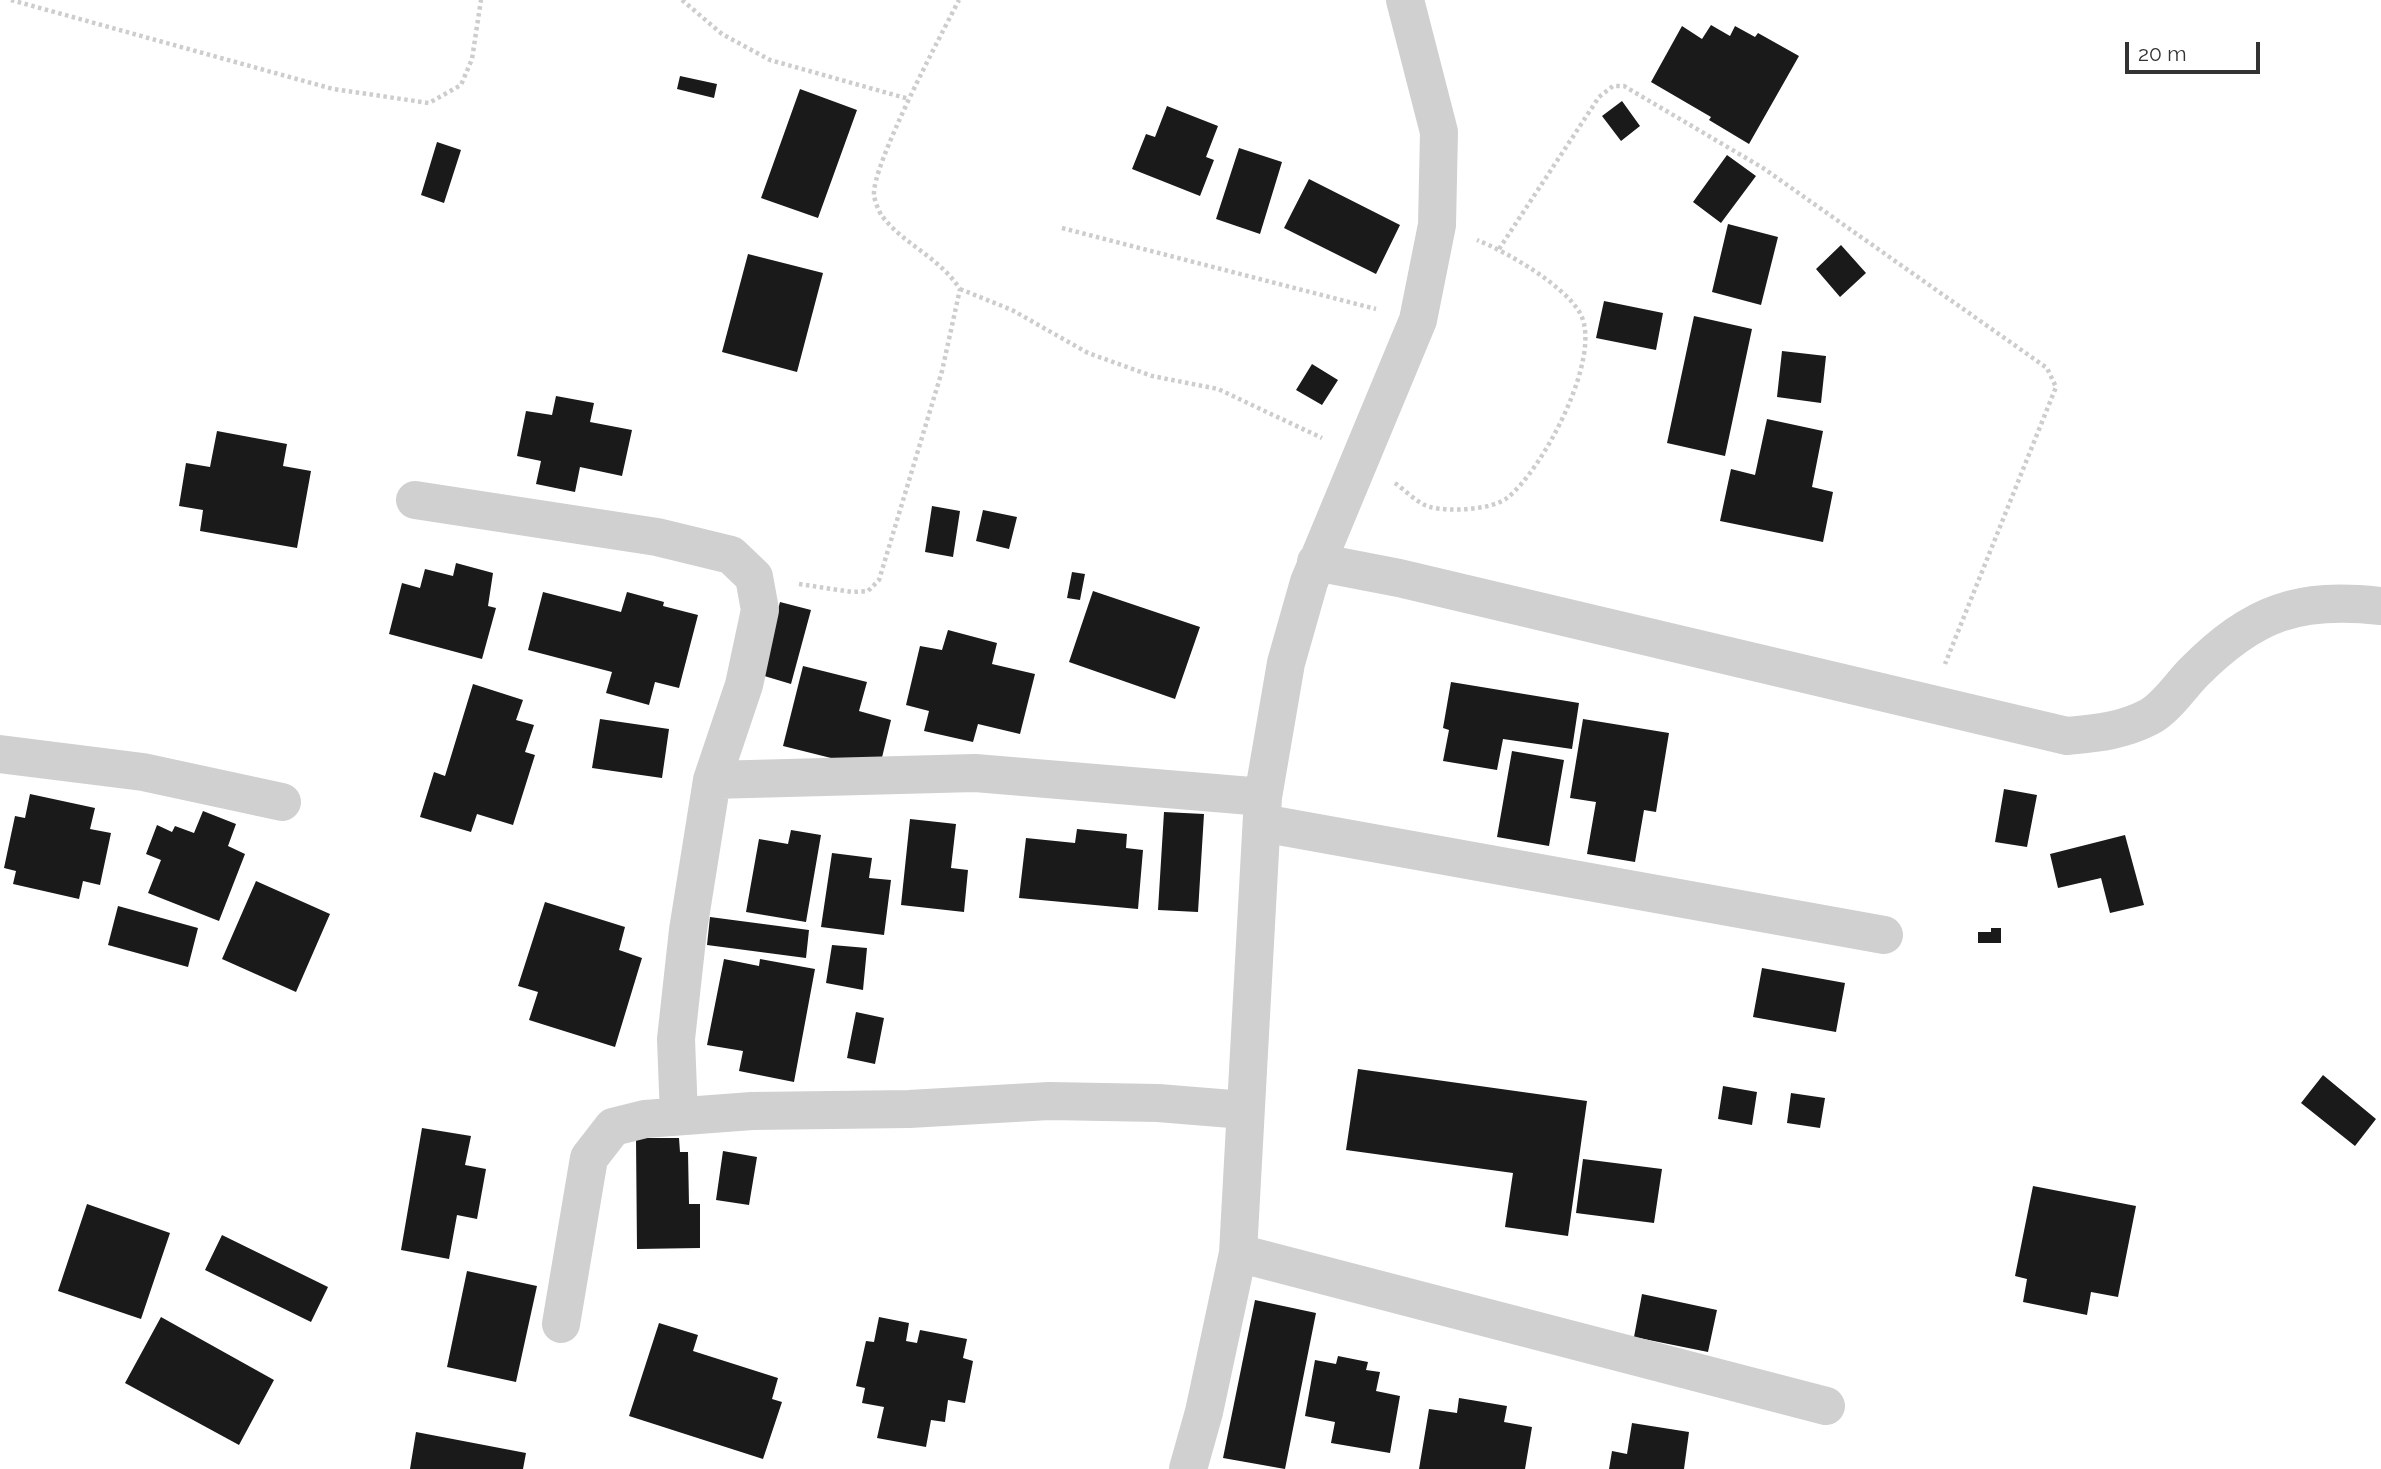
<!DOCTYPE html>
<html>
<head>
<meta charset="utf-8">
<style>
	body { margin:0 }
	#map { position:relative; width:2381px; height:1469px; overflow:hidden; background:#fff; font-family:Raleway,sans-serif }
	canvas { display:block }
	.scale { position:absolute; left:2125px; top:42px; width:135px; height:32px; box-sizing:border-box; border:4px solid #333; border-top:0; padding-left:9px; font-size:21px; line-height:24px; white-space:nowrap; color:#333; -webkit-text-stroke:5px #fff; paint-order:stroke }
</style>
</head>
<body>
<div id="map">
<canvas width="2381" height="1469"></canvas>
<div class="scale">20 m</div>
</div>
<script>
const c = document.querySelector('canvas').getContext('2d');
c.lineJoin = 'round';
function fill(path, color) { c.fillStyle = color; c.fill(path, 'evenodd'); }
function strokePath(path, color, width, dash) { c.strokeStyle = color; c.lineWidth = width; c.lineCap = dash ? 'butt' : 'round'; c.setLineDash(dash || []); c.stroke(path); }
fill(new Path2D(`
	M1711,25L1730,36L1735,26L1755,37L1758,33L1799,56L1749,144L1709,120L1711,117L1651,82L1682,26L1702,39Z
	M680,76L717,84L714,98L677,89Z
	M800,89L857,110L818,218L761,198Z
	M1622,101L1640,126L1621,141L1602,116Z
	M1167,106L1218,126L1206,157L1214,160L1200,196L1132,169L1146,134L1155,137Z
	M437,142L461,150L444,203L421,195Z
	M1239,148L1282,162L1260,234L1216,219Z
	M1727,155L1756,176L1721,223L1693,202Z
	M1309,179L1400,225L1376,274L1284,228Z
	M1728,224L1778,237L1761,305L1712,292Z
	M1841,245L1866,273L1840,297L1816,269Z
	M748,254L823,273L797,372L722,352Z
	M1604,301L1663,313L1656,350L1596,338Z
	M1694,316L1752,329L1725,456L1667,443Z
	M1782,351L1826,356L1821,403L1777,397Z
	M1312,364L1338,380L1322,405L1296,390Z
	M556,396L594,403L590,422L632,430L622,476L580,467L575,492L536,484L541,461L517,456L526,411L552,415Z
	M1767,419L1823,431L1812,487L1833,492L1823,542L1720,521L1731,469L1755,475Z
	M217,431L287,444L283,466L311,471L297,548L200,531L203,510L179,506L186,463L210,467Z
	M932,506L960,511L953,557L925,552Z
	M983,510L1017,517L1009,549L976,541Z
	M456,563L493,573L488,606L496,608L482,659L389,634L402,583L420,588L425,569L453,576Z
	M1072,572L1085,574L1080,600L1067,598Z
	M1093,591L1200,627L1175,699L1069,662Z
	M543,592L621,612L627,592L664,602L663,606L698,615L679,688L655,682L649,705L606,693L612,672L528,650Z
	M780,602L811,610L791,684L761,675Z
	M948,630L997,643L992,664L1035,674L1020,734L978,724L973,742L924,731L929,711L906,705L920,646L942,650Z
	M803,666L867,682L859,711L891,720L879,770L783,746Z
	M1451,682L1579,703L1572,749L1503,739L1497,770L1443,761L1449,730L1443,728Z
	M473,684L523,700L516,720L534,725L525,752L535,755L513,825L477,814L471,832L420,817L434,772L445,776Z
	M600,719L669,729L662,778L592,768Z
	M1583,719L1669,733L1656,812L1644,810L1635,862L1587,854L1596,802L1570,798Z
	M1512,751L1564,760L1549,846L1497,837Z
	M2004,789L2037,795L2027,847L1995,842Z
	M30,794L95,808L90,829L111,833L100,885L83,881L79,899L13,884L16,871L4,868L15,816L25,818Z
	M203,811L236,824L228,846L245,854L219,921L148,893L161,860L146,854L157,825L172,832L175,826L194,833Z
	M1164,812L1204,814L1198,912L1158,910Z
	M910,819L956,824L951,868L968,870L964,912L901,905Z
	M1077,829L1127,834L1126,848L1143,850L1138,909L1019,898L1026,838L1075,843Z
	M791,830L821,835L806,922L746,912L759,839L788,844Z
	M2125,835L2144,905L2110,913L2101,878L2058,888L2050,854Z
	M832,853L872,858L869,878L891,880L884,935L821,927Z
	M256,881L330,914L296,992L222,959Z
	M545,902L625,927L619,950L642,958L615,1047L529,1020L538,992L518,986Z
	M118,906L198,928L188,967L108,945Z
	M710,917L809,930L806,958L707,945Z
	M1991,928H2001V943H1978V932H1991Z
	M832,945L867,948L863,990L826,983Z
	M724,959L759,966L760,959L815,969L794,1082L739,1071L743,1051L707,1045Z
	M1762,968L1845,983L1836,1032L1753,1017Z
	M856,1012L884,1018L875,1064L847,1058Z
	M1358,1069L1587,1101L1568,1236L1505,1227L1513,1173L1346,1150Z
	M2323,1075L2376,1119L2355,1146L2301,1103Z
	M1723,1086L1757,1092L1752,1125L1718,1119Z
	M1791,1093L1825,1098L1820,1128L1787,1123Z
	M422,1128L471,1136L465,1165L486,1169L477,1219L457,1215L449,1259L401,1250Z
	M636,1138H679L680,1152H688L689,1204H700V1248L637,1249Z
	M723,1151L757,1157L749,1205L716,1200Z
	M1583,1159L1662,1169L1654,1223L1576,1213Z
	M2033,1186L2136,1206L2118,1297L2091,1292L2087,1315L2023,1302L2027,1279L2015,1276Z
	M87,1204L170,1233L141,1319L58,1291Z
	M222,1235L328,1287L311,1322L205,1270Z
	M467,1271L537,1286L516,1382L447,1367Z
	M1642,1294L1717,1310L1708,1352L1634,1337Z
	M1255,1300L1316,1313L1285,1469L1223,1458Z
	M161,1317L274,1380L239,1445L125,1383Z
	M879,1317L909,1323L906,1341L917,1343L920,1330L967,1339L963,1358L973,1361L965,1403L948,1400L945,1422L931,1420L926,1447L877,1438L884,1407L862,1403L865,1388L856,1386L866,1341L874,1342Z
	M659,1323L698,1335L693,1351L778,1378L772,1399L782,1402L763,1459L629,1416Z
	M1338,1356L1368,1362L1366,1370L1380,1372L1376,1391L1400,1396L1390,1453L1331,1443L1335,1422L1305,1416L1315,1360L1336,1364Z
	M1459,1398L1507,1406L1504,1422L1532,1427L1525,1469H1419L1429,1409L1457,1413Z
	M1632,1423L1689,1432L1684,1469H1609L1612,1451L1627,1454Z
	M416,1432L526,1453L523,1469H410Z`), '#1a1a1a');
strokePath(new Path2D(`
	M11,0L333,89L429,103L461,85L472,59L481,0
	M682,0L722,34L770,60L909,99
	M1062,228L1376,309
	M1499,249L1599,97L1613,86H1624L1763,168L2047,368L2056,387L1945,664
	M960,289L1012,310L1088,353L1152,376L1218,389L1322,438
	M1395,483C1405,490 1418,504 1430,507C1449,512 1491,510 1507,498C1542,471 1604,356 1580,313C1564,285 1507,252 1477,240
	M799,584L852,592L868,591L879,580L942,371L960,289C938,256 903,244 882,216C879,212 875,201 874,196C871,166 942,33 959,0`), '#cdcdcd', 4.5, [3.5, 3.5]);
strokePath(new Path2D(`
	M415,500L657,537L731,555L754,577L760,610L744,685L712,780L688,930L676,1039L679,1116
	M1316,562L1399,578L2067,736C2097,733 2122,731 2149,717C2166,708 2181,685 2194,672C2254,612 2298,597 2381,606
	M0,754L143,772L282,802
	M712,780L975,773L1263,797
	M1262,823L1884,935
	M1238,1253L1826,1406
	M561,1324L589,1158L613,1127L645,1119L752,1111L909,1109L1049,1101L1158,1103L1244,1110
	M1188,1469L1204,1412L1238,1253L1263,797L1286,663L1309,582L1418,320L1437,225L1439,132L1405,0`), '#d0d0d0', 38);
</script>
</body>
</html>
